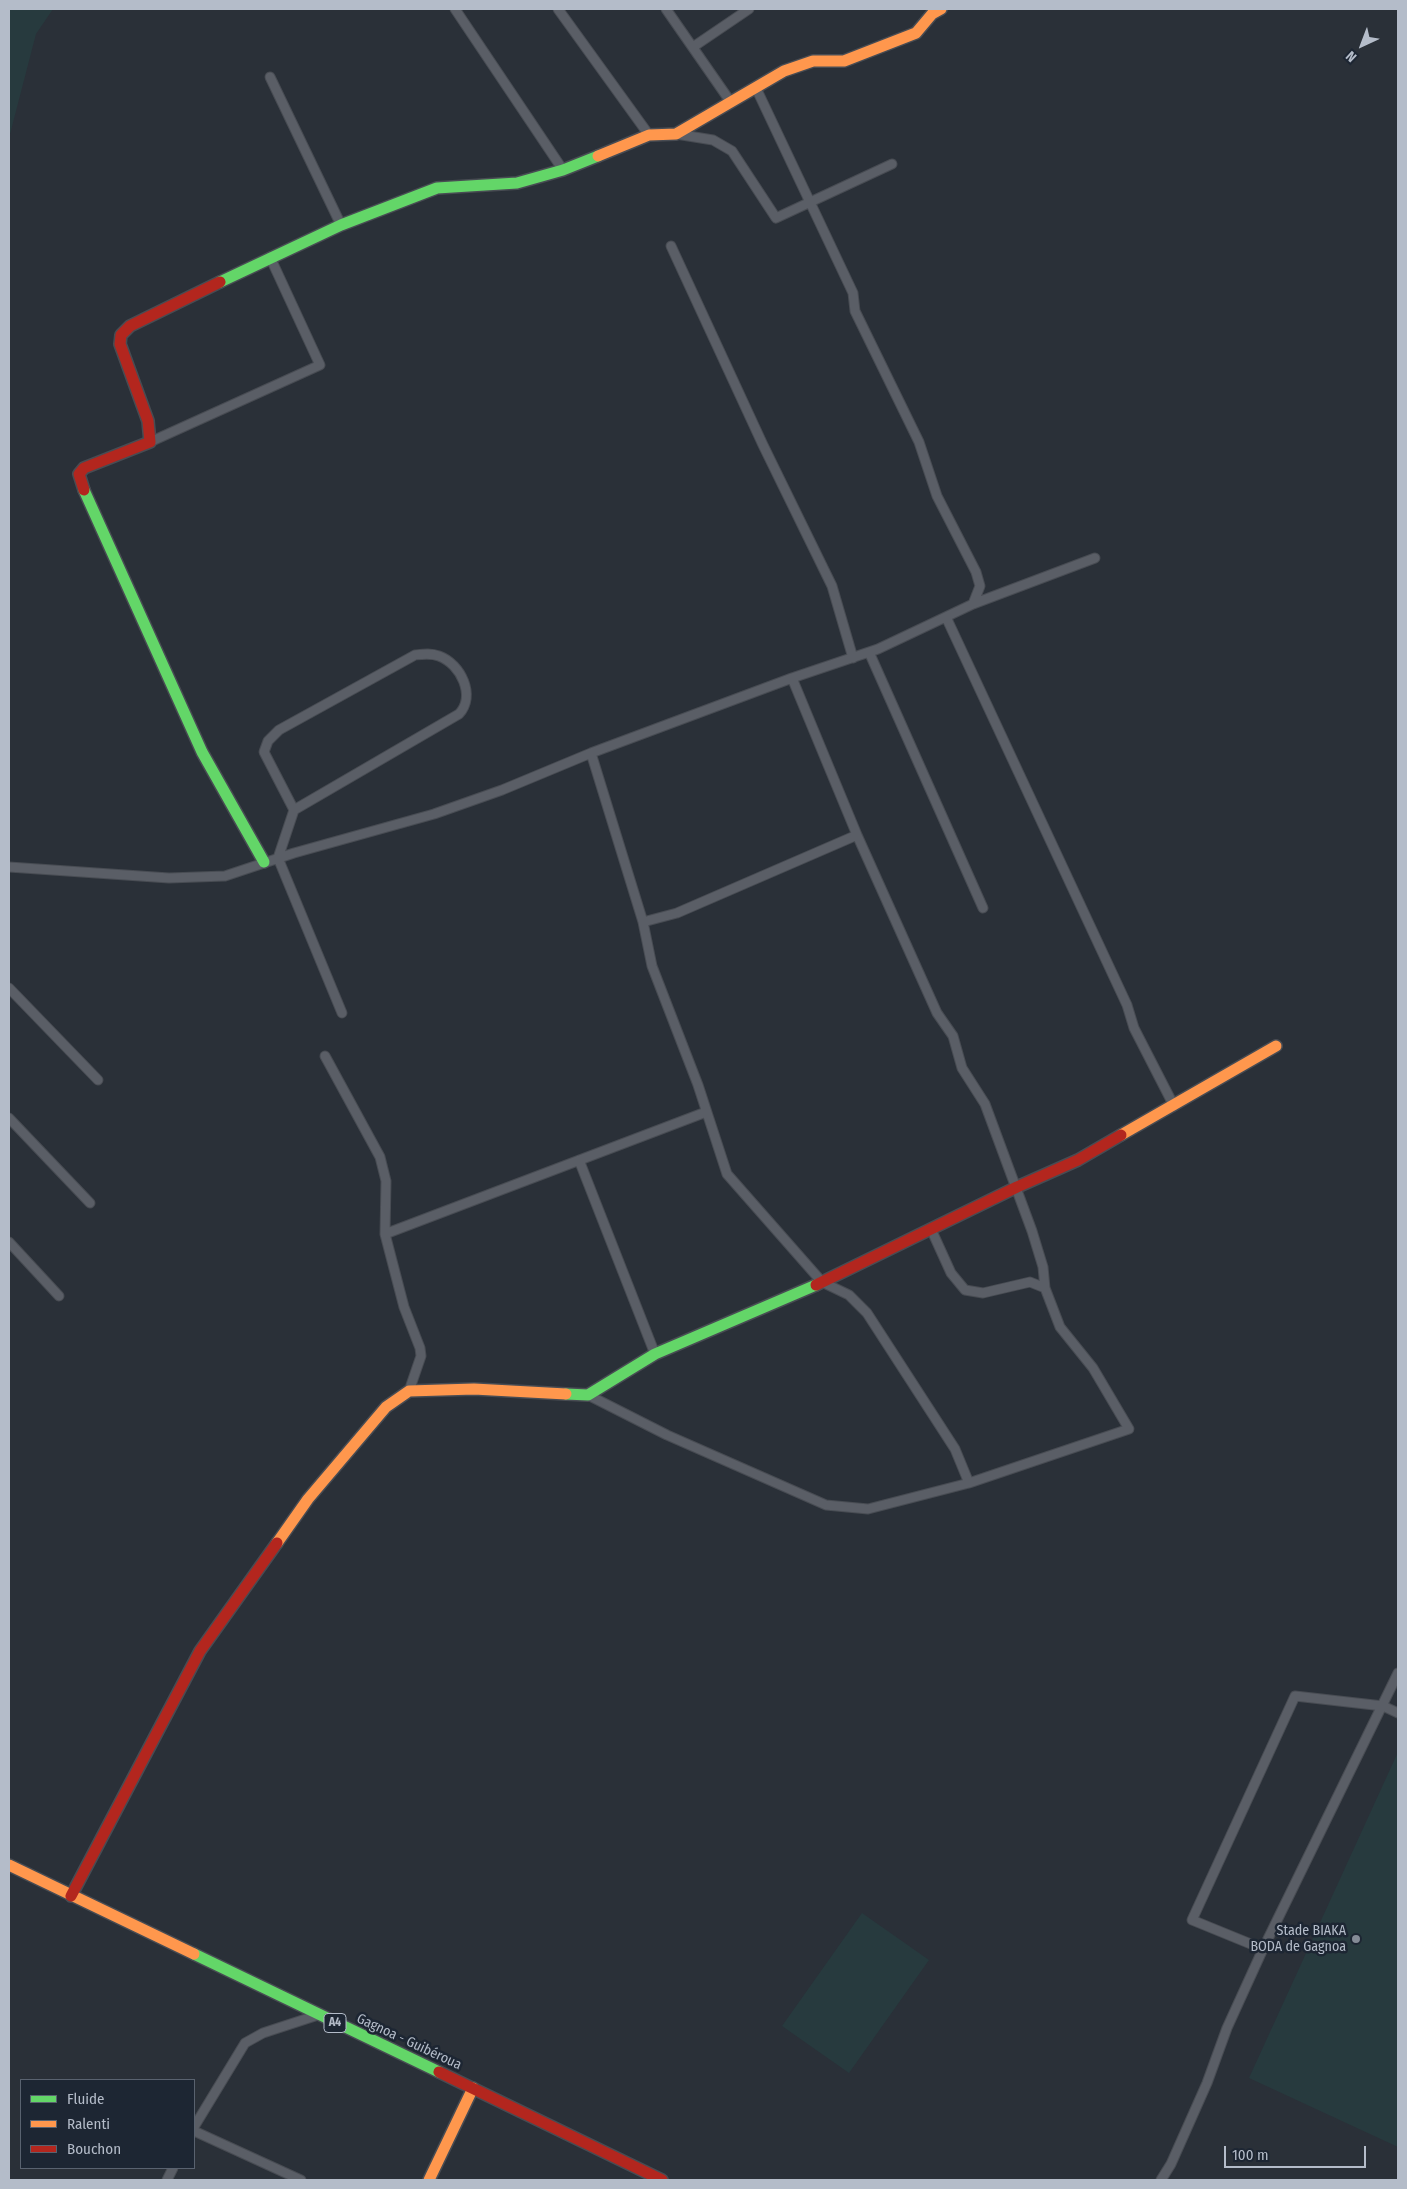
<!DOCTYPE html>
<html>
<head>
<meta charset="utf-8">
<style>
	body { margin:0 }
	#map { position:relative; width:1407px; height:2189px; overflow:hidden; background:#2a3038; font-family:"Fira Sans Condensed",sans-serif }
	canvas { display:block }
	.frame { position:absolute; inset:0; border:10px solid #b4bcc9; pointer-events:none }
	.legend { position:absolute; left:20px; top:2079px; width:175px; height:90px; box-sizing:border-box; background:#1d2633; border:1px solid #59626f; margin:0; padding:6px 9px; list-style:none; font-size:15px; color:#b4bcc9 }
	.legend li { display:flex; align-items:center; gap:10px; height:25px }
	.legend b { width:25px; border:1px solid #59626f }
	.north { position:absolute; left:1337px; top:20px; width:50px; height:50px; -webkit-text-stroke:4px #1d2633; paint-order:stroke; rotate:223deg; font-size:14px; font-weight:700; line-height:20px; text-align:center; color:#b4bcc9 }
	.north::after { content:''; display:block; margin:auto; width:18px; height:22px; background:#b4bcc9; clip-path:polygon(50% 0,100% 100%,50% 72%,0 100%) }
	.scale { position:absolute; left:1224px; top:2146px; width:142px; height:22px; box-sizing:border-box; border:2px solid #b4bcc9; border-top:0; padding-left:6px; font-size:15px; line-height:18px; white-space:nowrap; color:#b4bcc9; -webkit-text-stroke:4px #1d2633; paint-order:stroke }
</style>
</head>
<body>
<div id="map">
<canvas width="1407" height="2189"></canvas>
<div class="frame"></div>
<ul class="legend">
<li><b style="height:6px;background:#63d668"></b>Fluide</li>
<li><b style="height:6px;background:#ff974d"></b>Ralenti</li>
<li><b style="height:6px;background:#b3261e"></b>Bouchon</li>
</ul>
<div class="north">N</div>
<div class="scale">100 m</div>
</div>
<script>
const c = document.querySelector('canvas').getContext('2d');
c.lineJoin = 'round';
function fill(path, color) { c.fillStyle = color; c.fill(path, 'evenodd'); }
function strokePath(path, color, width, dash) { c.strokeStyle = color; c.lineWidth = width; c.lineCap = dash ? 'butt' : 'round'; c.setLineDash(dash || []); c.stroke(path); }
function drawText(font, color, halo, rows, align = 'center') {
  c.font = font + ' "Fira Sans Condensed",sans-serif'; c.lineWidth = 5; c.setLineDash([]); c.textBaseline = 'middle'; c.strokeStyle = halo; c.fillStyle = color; for (const [text, x, y, turn = 0] of rows) {
    c.save(); c.translate(x, y); c.rotate((+turn || 0) * Math.PI / 180); c.textAlign = isNaN(turn) ? turn : align; if (halo) c.strokeText(text, 0, 0); c.fillText(text, 0, 0); c.restore();
  }
}
fill(new Path2D(`
	M9,9H53L36,34L9,138Z
	M1398,1752V2147L1249,2078Z
	M862,1913L929,1960L849,2073L782,2026Z`), '#273a3e');
const street = new Path2D(`
	M455,9L563,170
	M558,9L649,135
	M666,9L730,101
	M693,47L749,9
	M270,77L341,225
	M756,88L853,293L855,311L919,442L937,496L976,572L980,586L973,604
	M676,134L713,140L732,151L776,218L892,164
	M671,246L763,445L832,586L853,658
	M150,442L320,365L270,257
	M946,617L1127,1005L1134,1028L1174,1106
	M869,652L983,908
	M591,753L643,922L652,966L698,1085L727,1174L822,1282L849,1295L867,1313L955,1449L969,1483
	M294,810L264,752L268,741L279,730L415,655C424,654 431,653 439,656C461,664 476,696 459,714L294,810L278,858L342,1013
	M9,867L169,878L225,876L294,853L434,814L502,790L591,753L792,678L878,649L973,604L1095,558
	M643,922L677,913L857,835
	M9,988L98,1080
	M325,1056L380,1157L386,1181L385,1234L404,1307L420,1348L421,1356L409,1391
	M9,1118L90,1203
	M579,1160L655,1354
	M931,1229L951,1273L965,1290L983,1293L1030,1282L1045,1288
	M385,1234L706,1112
	M9,1242L59,1296
	M588,1395L667,1435L826,1505L868,1509L969,1483L1129,1429L1093,1368L1060,1327L1045,1288L1043,1267L1032,1231L985,1104L962,1068L953,1036L937,1013L857,835L792,678
	M1263,1949L1192,1920L1295,1696L1383,1706L1398,1713
	M194,2127L245,2043L263,2033L318,2015
	M194,2131L301,2180
	M167,2180L173,2168
	M1161,2180L1171,2164L1207,2083L1227,2028L1263,1949L1398,1673`);
const fast = new Path2D(`
	M220,282L341,225L437,188L517,183L563,170L598,156
	M84,490L202,752L264,862
	M566,1394L588,1395L655,1354L816,1285
	M194,1954L439,2072`);
const slow = new Path2D(`
	M598,156L649,135L676,134L784,71L813,61H844L916,33L932,14L941,9
	M1121,1135L1276,1046
	M277,1543L308,1499L386,1407L409,1391L474,1389L566,1394
	M9,1865L194,1954
	M429,2180L473,2088`);
const jam = new Path2D(`
	M84,490L79,474L84,468L150,442L148,421L120,344L121,335L130,326L220,282
	M816,1285L1017,1187L1078,1160L1121,1135
	M71,1896L200,1651L277,1543
	M439,2072L662,2180`);
strokePath(street, '#484c53', 11);
strokePath(fast, '#484c53', 14);
strokePath(slow, '#484c53', 14);
strokePath(jam, '#484c53', 14);
strokePath(street, '#5a5e66', 9);
strokePath(fast, '#63d668', 11);
strokePath(slow, '#ff974d', 11);
strokePath(jam, '#b3261e', 11);
for (const [x, y, r, color] of [
	[1356,1939,5,"#848b96"]
]) { const dot = new Path2D(); dot.arc(x, y, r, 0, 2 * Math.PI); c.fillStyle = color; c.fill(dot); strokePath(dot, '#1d2633', 2); }
for (const [x, y, w] of [
	[335,2023,22]
]) { const box = new Path2D(); box.roundRect(x - w / 2, y - 9.5, w, 19, 4); c.fillStyle = '#1d2633'; c.fill(box); strokePath(box, '#b4bcc9', 1); }
drawText('bold 12px', '#b4bcc9', null, [
	["A4",335,2023]
]);
drawText('14px', '#b4bcc9', '#1d2633', [
	["Stade BIAKA",1346,1931],
	["BODA de Gagnoa",1346,1947]
], 'right');
drawText('14px', '#b4bcc9', '#1d2633', [
	["Gagnoa - Guibéroua",409,2042,25]
]);
</script>
</body>
</html>
